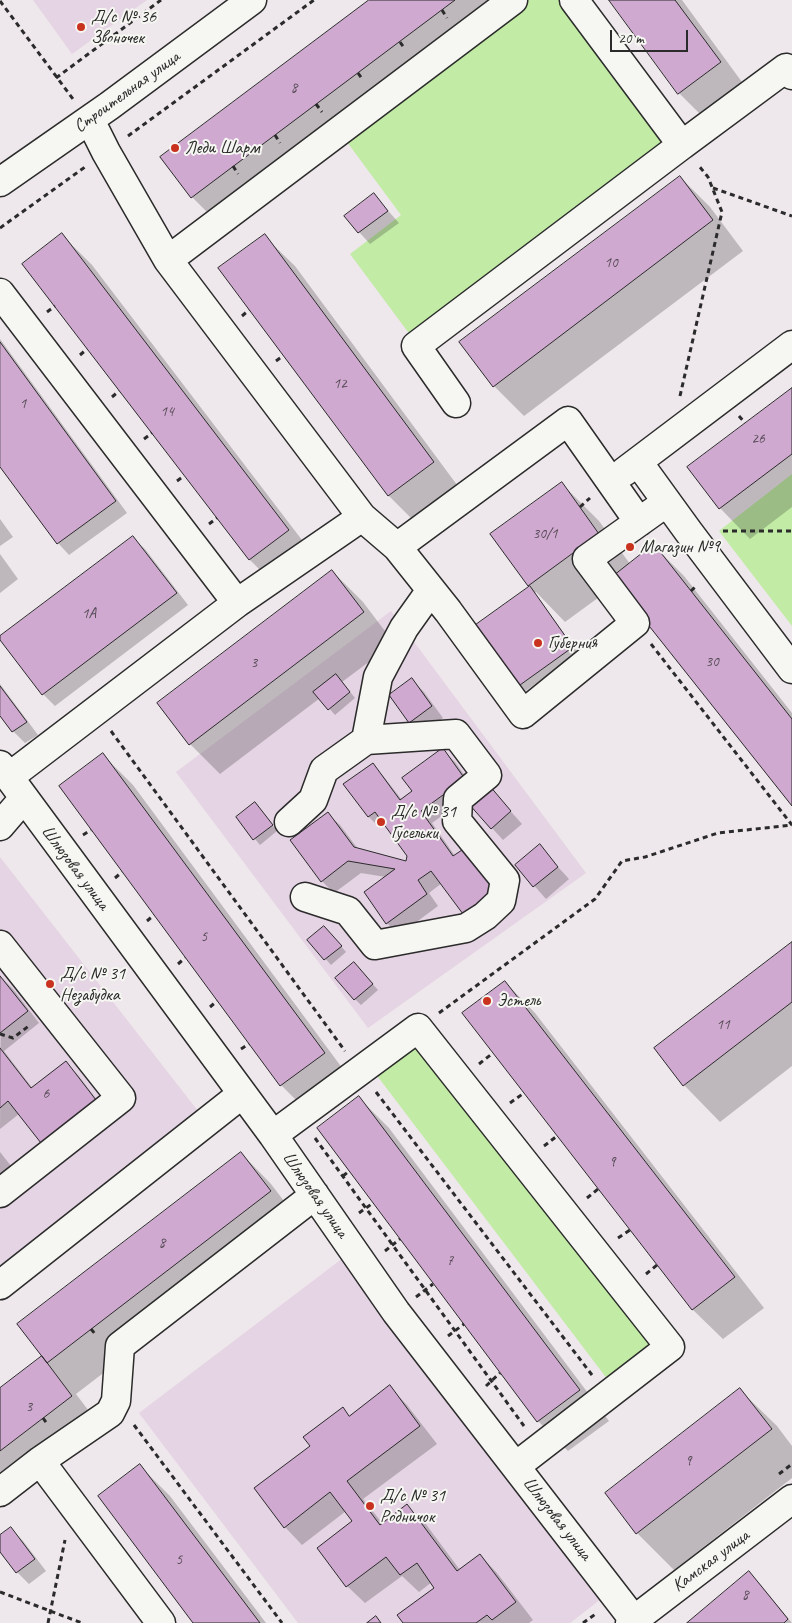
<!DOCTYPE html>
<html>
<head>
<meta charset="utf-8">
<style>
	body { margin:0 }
	#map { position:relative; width:792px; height:1623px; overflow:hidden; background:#eee7eb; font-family:Caveat,sans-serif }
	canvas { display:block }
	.scale { position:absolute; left:610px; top:30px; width:78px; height:22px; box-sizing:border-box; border:2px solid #2b2b2b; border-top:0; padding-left:6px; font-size:15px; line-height:18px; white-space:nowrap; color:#2b2b2b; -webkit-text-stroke:4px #f6f6f2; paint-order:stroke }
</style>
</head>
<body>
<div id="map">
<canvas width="792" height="1623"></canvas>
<div class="scale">20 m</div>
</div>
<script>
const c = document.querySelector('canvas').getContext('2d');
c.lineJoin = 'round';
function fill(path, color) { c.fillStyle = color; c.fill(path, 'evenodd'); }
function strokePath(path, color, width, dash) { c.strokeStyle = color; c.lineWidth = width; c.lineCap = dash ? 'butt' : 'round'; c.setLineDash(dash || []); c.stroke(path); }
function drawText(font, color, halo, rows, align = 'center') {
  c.font = font + ' Caveat,sans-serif'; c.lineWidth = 4; c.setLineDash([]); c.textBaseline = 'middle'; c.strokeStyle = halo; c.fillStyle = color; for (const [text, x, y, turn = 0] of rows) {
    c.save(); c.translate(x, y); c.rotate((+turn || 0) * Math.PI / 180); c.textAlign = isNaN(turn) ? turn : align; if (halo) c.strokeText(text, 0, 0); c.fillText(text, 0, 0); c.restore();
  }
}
fill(new Path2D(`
	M33,0H147L72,54Z
	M391,611L586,873L368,1028L176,772Z
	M0,857L198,1111L0,1270Z
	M343,1258L601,1599L570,1623H298L139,1413Z`), '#e5d4e3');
fill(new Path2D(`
	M529,0H561L668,144L411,336L350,254L401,215L344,138Z
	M792,474V626L719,531Z
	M419,1040L652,1347L608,1380L375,1073Z`), '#c2eba6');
fill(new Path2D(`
	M372,0H505L222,227L192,197Z
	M610,0H682L750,93L709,123L679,93Z
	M680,177L710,207L743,251L524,416L494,386Z
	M374,195L399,223L370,244L359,232Z
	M62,235L92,265L318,561L280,590L250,560L24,264Z
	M264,236L295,266L463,493L419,526L388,495Z
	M0,339L127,513L69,555L58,543L0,464Z
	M792,389V507L750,539L720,508L689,467Z
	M562,484L599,521L630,564L654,546L684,576L792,713V804L617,584L565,622L536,592L535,593L578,653L520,695L472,630L531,587L529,585Z
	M0,519L13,537L0,546Z
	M133,538L145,549L188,605L55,706L43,694L0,637Z
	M0,554L18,579L0,593Z
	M332,571L363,602L394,643L342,682L355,698L335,715L320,698L220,774L190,744Z
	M412,680L424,692L443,718L421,734L410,722Z
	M0,684L38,735L25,743L13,731L0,713Z
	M443,750L455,762L476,791L432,823L455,856L506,902L475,925L442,883L429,893L438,906L399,935L387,923L386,877L361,873L334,893L322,881L328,814L340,825L358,849L407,862L409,856L385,824L380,828L368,816L373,765L384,777L402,800L413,792Z
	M103,755L133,785L354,1084L311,1115L281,1085Z
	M489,787L522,824L503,840L492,828Z
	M260,809L277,831L260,845L237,817Z
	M539,846L569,879L546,899L516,865Z
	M330,933L346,952L331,965L309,940Z
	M792,944V1066L720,1122L684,1085Z
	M359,969L378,990L361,1005L355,999Z
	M1,977L13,989L39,1023L4,1051L33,1089L66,1063L78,1075L107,1113L54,1154L42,1142L19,1114L0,1129Z
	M505,982L535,1013L764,1308L723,1339L692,1309Z
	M359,1098L389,1128L609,1421L568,1451L538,1421L319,1129Z
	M0,1152L15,1171L0,1183Z
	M241,1153L271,1184L300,1222L76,1394L101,1427L0,1505V1390L43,1357Z
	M390,1387L407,1405L437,1444L363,1499L383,1524L407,1506L425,1523L460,1570L480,1555L497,1573L533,1620L529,1623H405L436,1588L432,1582L419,1592L402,1576L365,1603L347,1586L354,1522L346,1511L302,1545L285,1527L311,1446L343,1409L350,1417Z
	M740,1390L777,1426L792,1446V1478L674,1570L637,1533L606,1493Z
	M140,1466L170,1496L266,1623H195Z
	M11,1529L23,1541L46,1571L29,1584L17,1572L0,1550V1537Z
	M749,1573L761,1585L792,1623H689Z`), '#0003');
const building = new Path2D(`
	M369,0H455L191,198L160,157Z
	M609,0H675L721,62L678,94Z
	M680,176L713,220L493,387L459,342Z
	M374,193L388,211L358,233L344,216Z
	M62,233L289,530L249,560L22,264Z
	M265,234L434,462L388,496L218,268Z
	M0,342L116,501L57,544L0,467Z
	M792,388V454L719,509L687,467Z
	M562,482L599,534L528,586L490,534Z
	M133,536L177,593L42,695L0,640V636Z
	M654,544L792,719V806L611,578Z
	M332,570L364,612L189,745L157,703Z
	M530,586L573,647L513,690L470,629Z
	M336,674L350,692L328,710L313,692Z
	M412,678L432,706L409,723L389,695Z
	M0,686L27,722L12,732L0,716Z
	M443,748L465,779L421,811L453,856L465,848L495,890L463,914L431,871L418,880L427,894L386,924L364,892L395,869L348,861L321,882L290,840L328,812L354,847L406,861L407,856L375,812L368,817L343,784L373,763L400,800L412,791L402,778Z
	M103,753L325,1053L280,1086L59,786Z
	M489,785L511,811L491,829L468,803Z
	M255,802L273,825L253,840L236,817Z
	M540,844L558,867L533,887L515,865Z
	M324,926L342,946L324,960L307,940Z
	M792,942V1002L683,1086L654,1048Z
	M354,962L373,984L354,1000L335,978Z
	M0,976L28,1011L0,1033Z
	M505,981L735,1277L692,1310L462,1013Z
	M0,1048L31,1088L66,1061L96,1100L41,1143L8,1101L0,1108Z
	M359,1096L580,1390L537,1422L317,1128Z
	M241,1152L271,1191L47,1363L17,1324Z
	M42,1356L72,1396L0,1451V1388Z
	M390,1385L420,1426L347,1481L380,1525L407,1504L457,1571L480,1554L516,1602L492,1620L487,1615L476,1623H403L397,1615L434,1588L417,1563L400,1575L386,1557L346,1587L317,1548L352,1521L330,1492L284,1528L254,1488L310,1446L303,1437L343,1407L349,1416Z
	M740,1388L772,1429L636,1534L605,1493Z
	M140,1464L260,1623H193L98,1496Z
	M11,1527L35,1559L16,1573L0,1552V1535Z
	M749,1571L788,1619L784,1623H687Z
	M376,1616L381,1623H367Z`);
fill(building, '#cfa9d0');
strokePath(building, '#2b2b2b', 1);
const minor = new Path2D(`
	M574,0L682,145L786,68L792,75
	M90,120L106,152L168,260L362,517L237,603
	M0,182L109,106L252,0
	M168,260L513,0
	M0,293L237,603L9,777
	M456,403L416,346L682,145
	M638,462L688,531L792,669
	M624,472L792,345
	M362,517L397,547L568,421L639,522
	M397,547L448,611L523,714L635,623L587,559L667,502
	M0,765L273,1135L396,1312L634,1620
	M289,822L313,800L324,770L366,740
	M0,826L24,798
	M305,897L348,911L375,945L466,928L485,916L501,901L505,880L457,821L458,799L487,775L456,734L366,740L378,677L404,628L431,590
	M0,945L121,1098L0,1193
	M273,1135L418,1028L670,1347L516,1466
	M0,1285L242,1094
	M0,1492L40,1461
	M161,1623L40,1461L110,1413L116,1401L120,1346L315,1195
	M630,1623L792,1499`);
strokePath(minor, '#2b2b2b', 31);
strokePath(new Path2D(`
	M0,1L73,99
	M442,10L447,18
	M400,42L405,49
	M358,73L363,80
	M56,78L161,0
	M316,104L322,112
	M275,135L280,143
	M128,136L314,0
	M233,166L238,174
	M713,188L792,216
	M0,228L85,167
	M47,312L55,306
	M242,316L249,310
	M80,355L87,349
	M276,361L283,356
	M680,396L722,212L708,177L699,166
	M112,397L119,391
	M739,416L745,423
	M144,439L152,433
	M177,481L184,476
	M580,507L590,498
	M209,524L217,518
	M723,531H792
	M691,591L697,585
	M651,644L792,825
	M111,731L345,1051
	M83,835L91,830
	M115,878L122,872
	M147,921L154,915
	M178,964L185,958
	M210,1007L217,1001
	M439,1013L595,899L622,861L645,857L718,833L792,825
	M0,1034L13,1038L30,1025
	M241,1049L249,1044
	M479,1064L493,1053
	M376,1092L592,1375
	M510,1103L524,1093
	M315,1138L524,1426
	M544,1146L557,1136
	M343,1176L349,1171
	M587,1198L598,1189
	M359,1213L373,1203
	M618,1238L630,1230
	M385,1251L400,1239
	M646,1274L657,1265
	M416,1297L433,1284
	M91,1329L96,1335
	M448,1336L464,1324
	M486,1386L500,1373
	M43,1418L48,1425
	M134,1425L282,1623
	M779,1474L792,1464
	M0,1592L82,1623
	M48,1623L65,1540
	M583,1623L597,1613`), '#2b2b2b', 3, [5, 4]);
strokePath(minor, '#f6f6f2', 28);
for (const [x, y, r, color] of [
	[81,27,5,"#c8321e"],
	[175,148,5,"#c8321e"],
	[630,547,5,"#c8321e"],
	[538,643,5,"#c8321e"],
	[381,822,5,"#c8321e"],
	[50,984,5,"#c8321e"],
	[487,1001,5,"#c8321e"],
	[370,1506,5,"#c8321e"]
]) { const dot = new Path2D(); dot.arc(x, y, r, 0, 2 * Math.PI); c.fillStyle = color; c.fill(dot); strokePath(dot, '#f6f6f2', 2); }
drawText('15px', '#544a54', null, [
	["8",294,88],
	["10",611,263],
	["12",340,384],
	["1",23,404],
	["14",167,412],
	["26",758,439],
	["30/1",545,534],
	["1А",89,614],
	["30",712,662],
	["3",254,663],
	["5",204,937],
	["11",723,1025],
	["6",46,1094],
	["9",612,1162],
	["8",162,1243],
	["7",450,1261],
	["3",29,1407],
	["9",688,1461],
	["5",179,1560],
	["8",745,1595]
]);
drawText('18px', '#2b2b2b', '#f6f6f2', [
	["Д/с № 36",91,17],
	["Звоночек",91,38],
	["Леди Шарм",185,148],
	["Магазин №9",640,547],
	["Губерния",548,643],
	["Д/с № 31",391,812],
	["Гусельки",391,833],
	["Д/с № 31",60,974],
	["Незабудка",60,995],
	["Эстель",497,1001],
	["Д/с № 31",380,1496],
	["Родничок",380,1517]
], 'left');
drawText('18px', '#2b2b2b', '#f6f6f2', [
	["Строительная улица",127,92,-36],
	["Шлюзовая улица",75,868,53],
	["Шлюзовая улица",315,1195,55],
	["Шлюзовая улица",557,1519,52],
	["Камская улица",711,1561,-37]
]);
</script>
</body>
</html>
